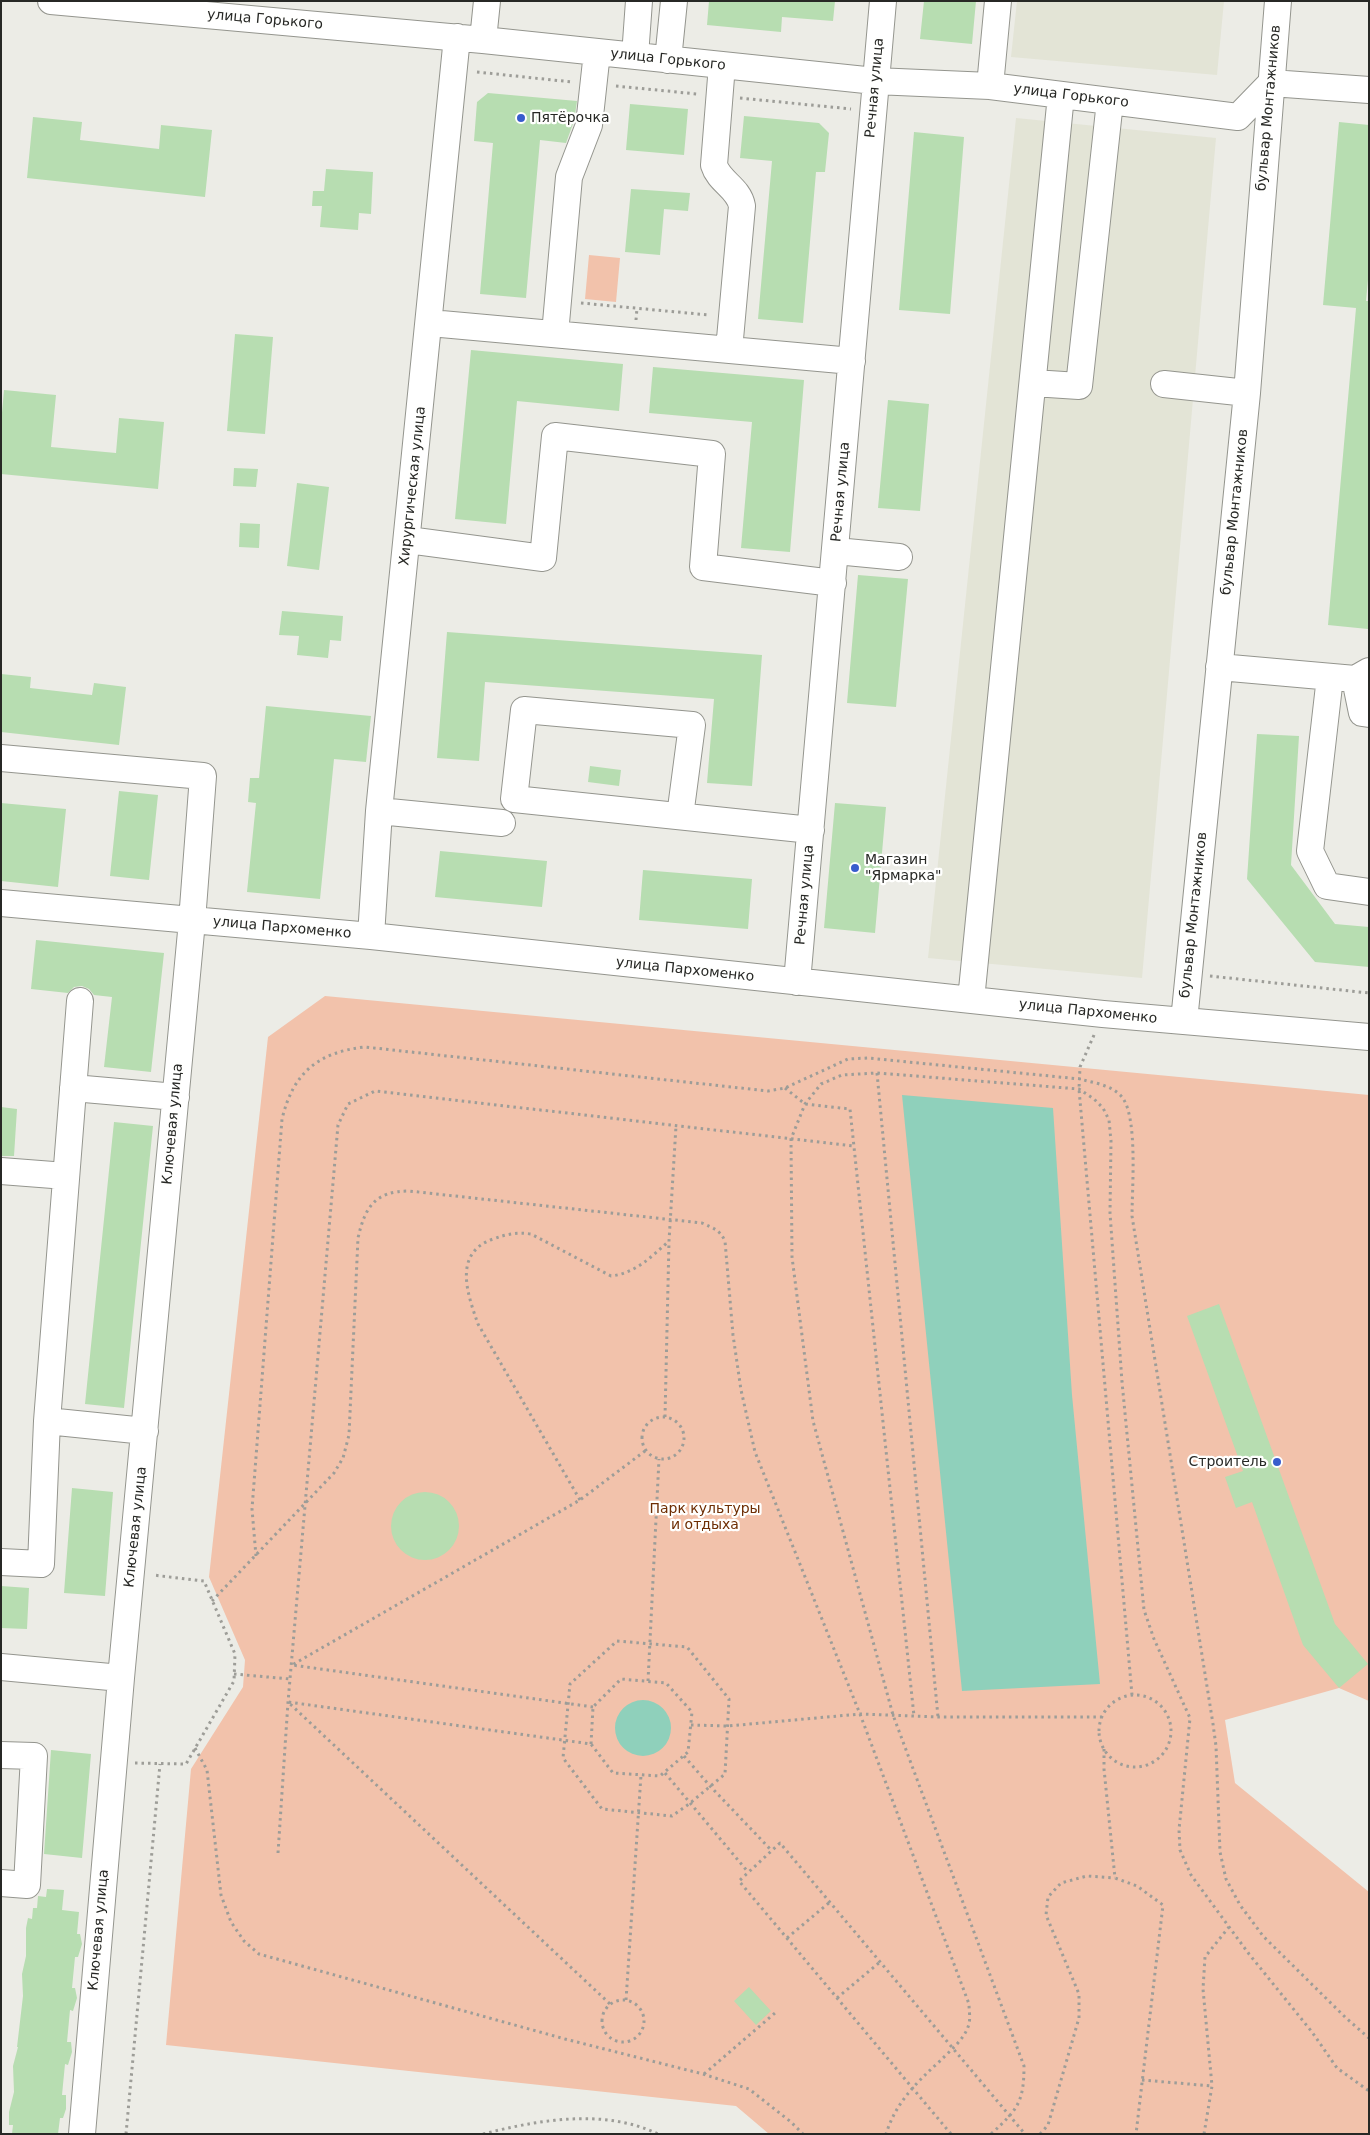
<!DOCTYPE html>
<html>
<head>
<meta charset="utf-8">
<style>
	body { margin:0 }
	#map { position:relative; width:1370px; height:2135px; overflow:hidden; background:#ecece6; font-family:"DejaVu Sans",sans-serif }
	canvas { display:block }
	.frame { position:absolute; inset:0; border:2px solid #272825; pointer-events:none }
</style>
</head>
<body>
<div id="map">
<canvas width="1370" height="2135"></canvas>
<div class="frame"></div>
</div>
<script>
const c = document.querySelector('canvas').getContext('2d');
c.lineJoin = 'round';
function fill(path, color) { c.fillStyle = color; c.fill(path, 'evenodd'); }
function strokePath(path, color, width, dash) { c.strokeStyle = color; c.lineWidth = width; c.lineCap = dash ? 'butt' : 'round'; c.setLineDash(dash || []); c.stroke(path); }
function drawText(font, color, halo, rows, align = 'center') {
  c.font = font + ' "DejaVu Sans",sans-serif'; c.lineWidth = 4.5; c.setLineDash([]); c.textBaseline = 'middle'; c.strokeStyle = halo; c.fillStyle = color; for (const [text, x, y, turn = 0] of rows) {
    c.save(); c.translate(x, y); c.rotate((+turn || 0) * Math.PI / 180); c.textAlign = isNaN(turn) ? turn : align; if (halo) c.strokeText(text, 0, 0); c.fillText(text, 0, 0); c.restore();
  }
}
fill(new Path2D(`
	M1017,1H1224L1217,75L1011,57Z
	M1016,118L1216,138L1142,978L928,958Z`), '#e3e4d6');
fill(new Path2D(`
	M589,255L620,258L616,302L585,299Z
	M325,996L1369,1095V1701L1339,1688L1225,1720L1235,1783L1369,1892V2134H769L736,2106L166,2045L191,1769L243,1687L245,1660L209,1577L268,1037Z`), '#f2c2ab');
fill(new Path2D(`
	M902,1095L1053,1108L1072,1395L1100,1684L962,1691Z
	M615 1728a28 28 0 1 1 56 0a28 28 0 1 1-56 0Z`), '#8fd0bb');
fill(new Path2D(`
	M709,1H835L833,21L782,17L781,32L707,25Z
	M924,1H976L972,44L920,39Z
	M488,93L577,101L574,121L566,143L540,140L526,298L480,294L493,143L474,141L477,102Z
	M630,104L688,109L684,155L626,150Z
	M744,116L819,123L829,133L825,172H816L803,323L758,319L772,161L740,158Z
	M33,117L82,122L80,140L159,149L161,125L212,130L205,197L27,178Z
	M1339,122L1369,125V269L1366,301H1369L1368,629L1328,625L1356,308L1323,305Z
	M914,132L964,137L950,314L899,310Z
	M326,169L373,172L371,214L359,213L358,230L320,227L322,206H312L313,191H324Z
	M631,189L690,193L688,211L664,209L660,255L625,252Z
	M235,334L273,337L265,434L227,431Z
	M471,350L623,364L619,411L517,401L506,524L455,519Z
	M653,367L804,380L790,552L741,548L752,422L649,413Z
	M4,390L56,395L51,447L116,453L119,418L164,422L158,489L1,474V424Z
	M888,400L929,404L920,511L878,508Z
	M234,468L258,469L256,487L233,486Z
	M297,483L329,487L319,570L287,566Z
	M240,523L260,524L259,548L239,547Z
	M858,575L908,579L896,707L847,703Z
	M282,611L343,616L341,641L330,640L328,658L297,655L299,636L279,635Z
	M447,632L762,655L752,786L707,783L714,699L485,682L479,761L437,758Z
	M1,674L31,677L30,688L92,695L94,683L126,687L119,745L1,732Z
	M266,706L371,716L366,762L334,759L320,899L247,892L256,803L248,802L250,778H259Z
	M1257,734L1299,736L1291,865L1335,924L1369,927V967L1315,962L1247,879Z
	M590,766L621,770L619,786L588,782Z
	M119,791L158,795L149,880L110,876Z
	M1,803L66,809L58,887L1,881Z
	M835,803L886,807L875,933L824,928Z
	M440,851L547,861L542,907L435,897Z
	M643,870L752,879L748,929L639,920Z
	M36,940L164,953L151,1072L104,1067L112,997L94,995L89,989L82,986L74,987L68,993L31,989Z
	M1,1107L17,1109L14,1156H1Z
	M114,1122L153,1126L124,1408L85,1404Z
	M1219,1304L1335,1624L1368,1664L1339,1688L1303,1645L1252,1502L1236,1508L1225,1477L1243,1471L1187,1316Z
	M72,1488L113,1492L105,1596L64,1593Z
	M391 1526a34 34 0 1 1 68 0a34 34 0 1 1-68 0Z
	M1,1586L29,1588L27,1629L1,1628Z
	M51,1750L91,1754L82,1858L44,1854Z
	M47,1889L64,1890L62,1910L79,1912L77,1934H80L82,1944L78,1957H75L72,1988H75L77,1998L73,2011L70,2010L67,2042H71L72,2052L68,2065L65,2064L62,2095H66V2109L63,2118H60L58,2134H12L13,2125H9V2112L14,2092L13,2066L18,2047H17L23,1996L22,1974L26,1956V1928L28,1918L32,1919L33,1908H37L38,1896L46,1897Z
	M749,1987L771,2011L756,2025L734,2001Z`), '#b7ddb1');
const minor = new Path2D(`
	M51,1L483,40L875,81L990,86L1238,117L1271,83L1369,90
	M483,40L487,1
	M635,56L639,1
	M668,60L674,1
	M722,65L714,165C719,182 739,188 742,206L729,350
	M990,86L998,1
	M430,323L852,361
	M555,334L569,177L589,125L597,52
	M1033,383L1079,386L1110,101
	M1164,384L1247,393
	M408,540L543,558L555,436L712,454L703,567L833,583
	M836,551L899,557
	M1219,667L1355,679L1369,671
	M1330,677L1310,851L1327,886L1369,892
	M1355,679L1362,713L1369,714
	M1,758L203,776L192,921L121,1678L82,2134
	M379,811L502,823
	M680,816L692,725L524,710L514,799L811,830
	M1,903L371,936L1103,1014L1369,1037
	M371,936L379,811L457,37
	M797,982L883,1
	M971,1000L1061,95
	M1184,1021L1247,393L1278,1
	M73,1088L176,1097
	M1,1171L66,1176
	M47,1421L145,1431
	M1,1562L41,1564L47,1421L80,1001
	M1,1667L121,1678
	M1,1755L34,1756L27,1885L1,1883`);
strokePath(minor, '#94958e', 28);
strokePath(new Path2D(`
	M477,72L572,82
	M616,86L697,94
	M740,98L851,109
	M581,303L709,315
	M636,320L637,308
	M1210,976L1369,993
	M1094,1035L1080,1067L1079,1089L1132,1695
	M877,1073L938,1717
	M785,1088L805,1104L850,1109L914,1716
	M642 1438a21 21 0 1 1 42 0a21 21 0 1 1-42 0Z
	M665,1417L669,1241L676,1126
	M580,1500L478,1324C467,1293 453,1253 493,1239C507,1234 517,1232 531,1234L611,1276C636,1273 651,1257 669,1241
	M256,1556L252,1509L282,1119C293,1073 318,1052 365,1047L768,1091L785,1088L848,1059L868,1058L1080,1079C1094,1083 1112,1085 1122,1097C1138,1117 1132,1189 1132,1216L1213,1724L1216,1746L1220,1852L1226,1879L1240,1905L1263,1936L1346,2018L1369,2038
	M212,1601L334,1473L343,1458L349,1435L358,1238C365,1207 375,1191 409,1191L702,1223C713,1228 720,1230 725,1241L733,1335L741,1390L755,1452L860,1714L969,2004C969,2011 971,2020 968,2027C964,2039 950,2051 941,2060C917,2082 896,2102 886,2134
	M617,1641L687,1647L729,1699L725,1774L689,1804L672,1816L602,1809L563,1758L570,1684Z
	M234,1674L290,1679
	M648,1681L659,1459
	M1099 1731a36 36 0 1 1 72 0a36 36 0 1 1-72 0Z
	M593,1707L292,1665L580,1500L645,1451
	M691,1725L728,1726L860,1714L938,1717H1102
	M591,1744L593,1707L621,1679L666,1683L692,1712L688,1752L660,1776L613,1773L591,1744L288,1702L610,2004
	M195,1748L207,1770L221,1895L231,1922L244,1941L259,1954L565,2039L703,2074L749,2089L791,2122L803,2134
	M1104,1749V1769L1115,1878L1137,1886L1163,1905L1136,2134
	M684,1756L710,1786L772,1851
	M135,1763L186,1764L234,1681L235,1654L204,1581L153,1575
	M665,1773L748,1872
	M278,1853L288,1702L338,1125L348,1104L375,1091L854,1146
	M787,1938L830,1902
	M837,1998L880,1962
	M602 2021a21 21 0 1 1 42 0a21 21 0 1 1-42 0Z
	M626,2000L641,1775
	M704,2074L775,2013
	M1142,2080L1212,2086
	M126,2134L160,1764
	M483,2134C538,2120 604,2108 658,2134
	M951,2134L739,1881L780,1843L1025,2134
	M991,2134C1017,2110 1024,2103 1024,2066L893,1715L813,1421L792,1257L791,1139L805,1104L821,1084L842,1075L877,1073L1079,1089L1094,1099L1103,1108L1109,1120L1111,1141L1110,1213L1122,1382L1144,1610L1154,1639L1190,1718L1179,1830L1180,1850L1191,1875L1249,1954L1312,2032L1337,2068L1369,2091
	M1040,2134L1048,2125L1079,2018V1994L1046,1915L1048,1897L1061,1883L1087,1876L1115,1878
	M1204,2134L1212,2086L1203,1989L1205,1957L1229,1927`), '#9d9d98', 3, [2.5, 4]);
strokePath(minor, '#fff', 26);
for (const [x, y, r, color] of [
	[521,118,5,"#385ccd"],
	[855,868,5,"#385ccd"],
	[1277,1462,5,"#385ccd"]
]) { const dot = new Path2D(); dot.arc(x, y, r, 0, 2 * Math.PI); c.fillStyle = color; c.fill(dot); strokePath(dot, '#fffffe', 2); }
drawText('14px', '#272825', '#fffffe', [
	["улица Горького",265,20,5],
	["улица Горького",668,60,6],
	["Речная улица",875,88,-85],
	["улица Горького",1071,96,7],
	["бульвар Монтажников",1269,108,-85],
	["Хирургическая улица",413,486,-84],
	["Речная улица",841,492,-85],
	["бульвар Монтажников",1235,512,-84],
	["Речная улица",805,895,-85],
	["бульвар Монтажников",1194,915,-84],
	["улица Пархоменко",282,928,5],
	["улица Пархоменко",685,970,6],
	["улица Пархоменко",1088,1012,6],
	["Ключевая улица",173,1124,-85],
	["Ключевая улица",136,1527,-84],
	["Ключевая улица",99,1930,-85]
]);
drawText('14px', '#272825', '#fffffe', [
	["Пятёрочка",531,118],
	["Магазин",865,860],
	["\"Ярмарка\"",865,876],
	["Строитель",1267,1462,"right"]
], 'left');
drawText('14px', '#6e2e04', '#fffffe', [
	["Парк культуры",705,1509],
	["и отдыха",705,1525]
]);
</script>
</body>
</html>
